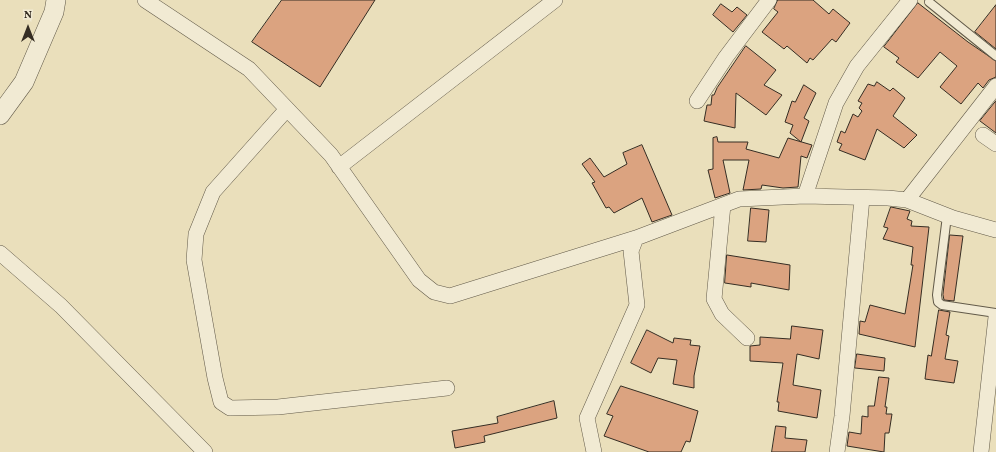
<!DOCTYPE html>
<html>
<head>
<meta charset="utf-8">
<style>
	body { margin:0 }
	#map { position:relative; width:996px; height:452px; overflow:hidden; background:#eadfbb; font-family:Vollkorn,serif }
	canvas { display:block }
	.north { position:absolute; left:8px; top:8px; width:40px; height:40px; -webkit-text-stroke:3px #f1ead3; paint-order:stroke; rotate:0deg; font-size:11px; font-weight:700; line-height:16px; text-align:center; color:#352d23 }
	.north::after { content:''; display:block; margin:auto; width:14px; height:18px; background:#352d23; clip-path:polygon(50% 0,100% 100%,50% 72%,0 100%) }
</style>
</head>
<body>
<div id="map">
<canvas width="996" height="452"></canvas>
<div class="north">N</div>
</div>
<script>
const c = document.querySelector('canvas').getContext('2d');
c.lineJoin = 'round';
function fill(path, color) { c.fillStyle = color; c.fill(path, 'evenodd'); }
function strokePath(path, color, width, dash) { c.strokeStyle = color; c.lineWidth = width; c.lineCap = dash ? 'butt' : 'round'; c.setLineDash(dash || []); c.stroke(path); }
const building = new Path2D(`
	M282,0H375L320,87L252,42Z
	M778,0H813L829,14L833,9L850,23L836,42L832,39L813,60L810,58L807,63L787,46L784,49L762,32L778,12L774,9Z
	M918,3L968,42L996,61V77L989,80L983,88L978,83L961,104L940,87L957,66L940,52L918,78L896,62L899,58L884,47Z
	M721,4L732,12L737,7L747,15L733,32L713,15Z
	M996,5V49L975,32Z
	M746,46L776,70L764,85L782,95L766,115L736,93L735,128L704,121L707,105H711L712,95H714L717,88Z
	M877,82L890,91L893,88L905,98L893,116L917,135L904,148L877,129L865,160L839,150L842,144L837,142L841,131L845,133L853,114L858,117L862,111L859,108L862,103L858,101L868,84L874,86Z
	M804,85L816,93L804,118L809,121L801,142L790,133L793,125L785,122L792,101L795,102Z
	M996,101V133L980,121Z
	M717,137L718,142H748L746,149L779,158L788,138L812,145L807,158L801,156L798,187L783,188L762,185L761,189L743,190L749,160H723L730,193L715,198L708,170L713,169V138Z
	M642,145L672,215L652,222L642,198L614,213L609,207L606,208L592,183L595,182L582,164L590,158L604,177L627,164L623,153Z
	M891,207L910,211L907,219L912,221L911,226L929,227L915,347L859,334L860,321L865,322L870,305L905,314L913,265H911L913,247L883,239L888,228L884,227Z
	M751,208L769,210L766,242L748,241Z
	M950,235L963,236L954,301L944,300L943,295Z
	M727,255L790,265L789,290L751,283V287L725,283Z
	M939,310L950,312L946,335L949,336L945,359L958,361L954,383L925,379L928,355L931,356Z
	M792,326L823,330L819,359L797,354L793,385L821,390L817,418L778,411L779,402H777L783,363L750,361V346L760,345V337L790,339Z
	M647,330L673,343L674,338L691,340L690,345L700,346L694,376V388L673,384L677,360L658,358L651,373L631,363Z
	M857,354L885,358L884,371L855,368Z
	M879,377L889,378L885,407H887L886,414H892L889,433H885L884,452L847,446L849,432L861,434L862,416L868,417V406H874Z
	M621,386L698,411L690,442L686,441L681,452H649L604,436L613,416L607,414Z
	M554,401L557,418L484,436L485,442L455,448L452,431L498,423L497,417Z
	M776,426L786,427L785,438L807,440L805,452H772Z`);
fill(building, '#dba380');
strokePath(building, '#352d23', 1);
const service = new Path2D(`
	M929,2L996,56
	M947,216L937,295L938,302L942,305L996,313`);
const minor = new Path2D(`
	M145,0L249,69L331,155L419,280L434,292L450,296L636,238
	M697,101L726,57L769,0
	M287,109L213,192L196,234L194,260L215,378L221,402L230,408L278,407L447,388
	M983,135L996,144
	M339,167L555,0
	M805,196L836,103L857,66L910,0
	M907,200L996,86
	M723,205L714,299L722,314L747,338
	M0,253L61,306L205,452
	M594,452L587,418L637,305L631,251L636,238L739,199L805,196L888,198L907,200L953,218L996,230
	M837,452L842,416L862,198
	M981,452L996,317`);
const tertiary = new Path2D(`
	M0,115L24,82L54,12L56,0`);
strokePath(service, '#625a49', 10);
strokePath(minor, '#625a49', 16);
strokePath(tertiary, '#625a49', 20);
strokePath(service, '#f1ead3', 8);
strokePath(minor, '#f1ead3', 15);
strokePath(tertiary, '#f1ead3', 19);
</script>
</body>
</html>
